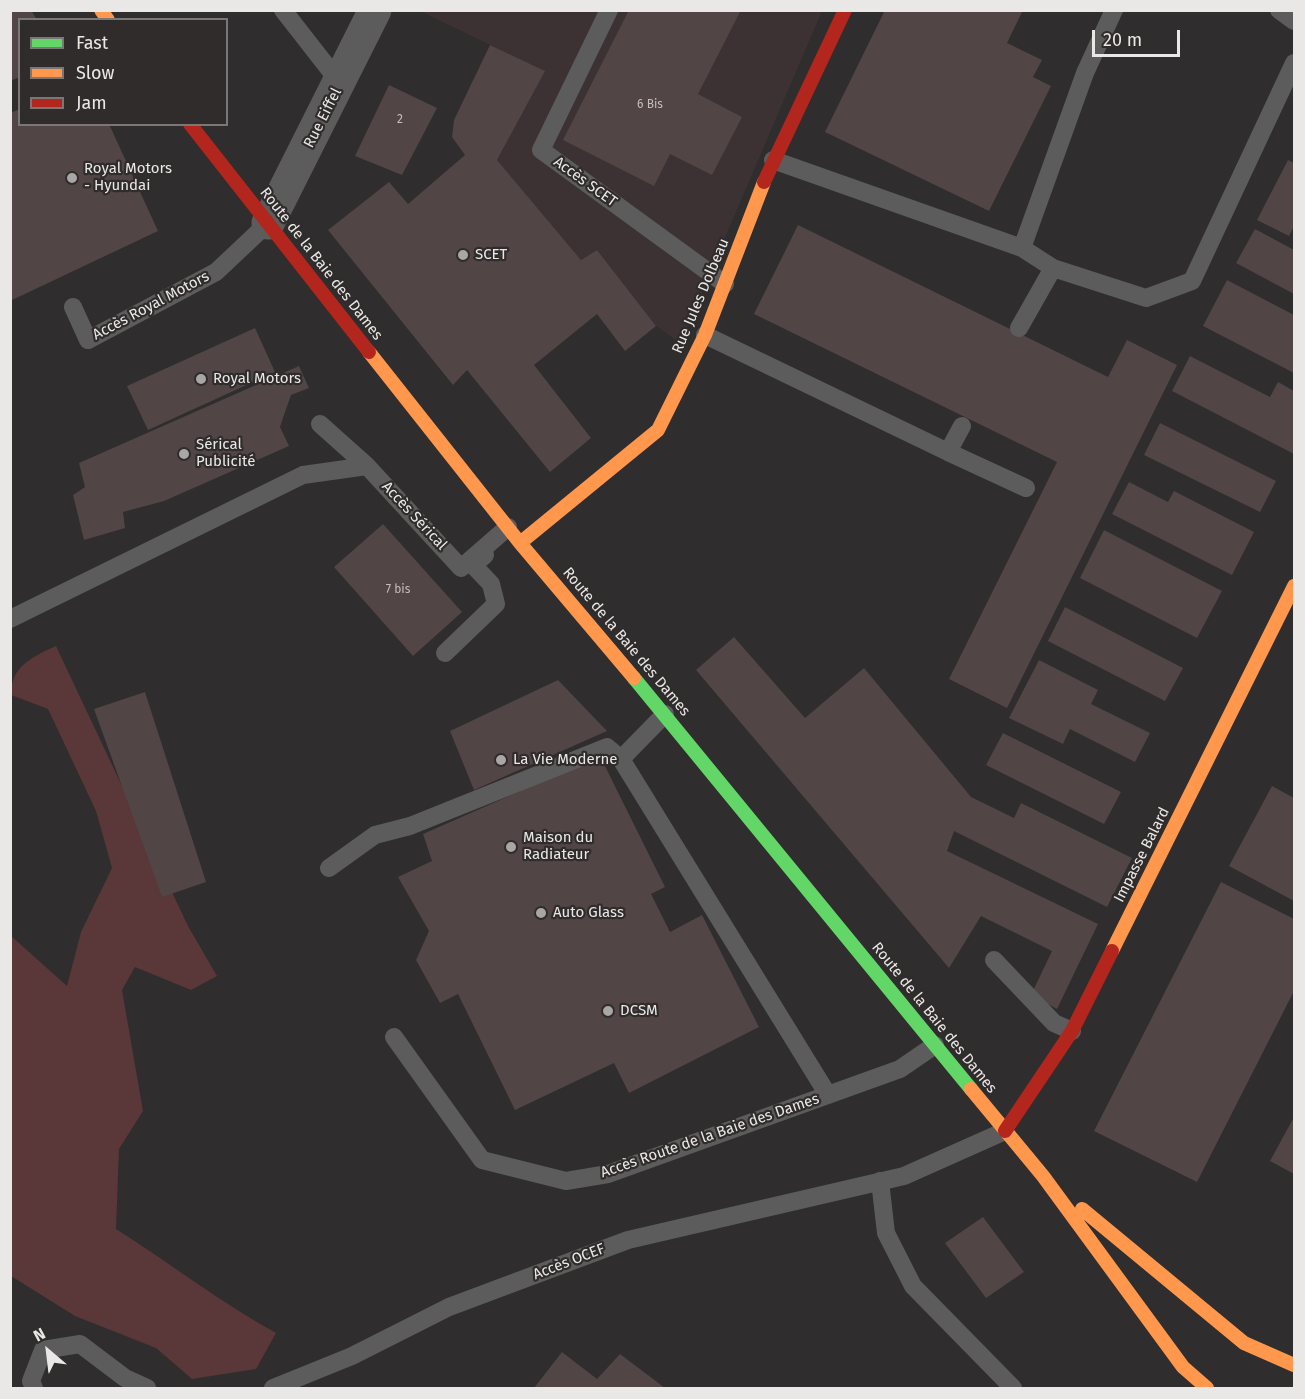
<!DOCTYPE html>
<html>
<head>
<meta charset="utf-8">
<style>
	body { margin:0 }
	#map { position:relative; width:1305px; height:1399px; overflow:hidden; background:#2f2d2d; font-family:"Fira Sans",sans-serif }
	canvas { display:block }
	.frame { position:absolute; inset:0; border:12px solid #eae7e7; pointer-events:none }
	.legend { position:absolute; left:18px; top:18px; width:210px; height:108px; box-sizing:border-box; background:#302c2c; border:2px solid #7a7777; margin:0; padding:8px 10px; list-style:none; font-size:18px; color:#eae7e7 }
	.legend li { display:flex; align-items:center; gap:12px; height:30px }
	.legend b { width:30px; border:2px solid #7a7777 }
	.north { position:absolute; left:18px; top:1321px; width:60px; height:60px; -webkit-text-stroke:4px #302c2c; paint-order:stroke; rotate:332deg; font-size:16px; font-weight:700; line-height:24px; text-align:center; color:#eae7e7 }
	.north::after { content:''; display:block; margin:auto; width:21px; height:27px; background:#eae7e7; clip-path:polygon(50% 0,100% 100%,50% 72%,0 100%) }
	.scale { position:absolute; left:1092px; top:30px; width:88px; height:27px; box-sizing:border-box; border:3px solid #eae7e7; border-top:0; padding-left:8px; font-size:18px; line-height:21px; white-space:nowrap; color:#eae7e7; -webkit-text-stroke:4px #302c2c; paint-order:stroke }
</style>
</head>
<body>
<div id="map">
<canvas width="1305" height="1399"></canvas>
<div class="frame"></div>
<ul class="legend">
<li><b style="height:8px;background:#63d668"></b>Fast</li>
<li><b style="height:8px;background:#ff974d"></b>Slow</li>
<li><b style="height:8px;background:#b3261e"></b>Jam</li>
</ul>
<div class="north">N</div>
<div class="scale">20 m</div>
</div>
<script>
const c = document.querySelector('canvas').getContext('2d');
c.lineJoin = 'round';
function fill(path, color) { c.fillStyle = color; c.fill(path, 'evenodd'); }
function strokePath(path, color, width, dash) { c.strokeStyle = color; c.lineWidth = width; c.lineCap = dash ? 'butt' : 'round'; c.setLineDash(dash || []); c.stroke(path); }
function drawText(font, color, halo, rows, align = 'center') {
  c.font = font + ' "Fira Sans",sans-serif'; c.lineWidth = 4.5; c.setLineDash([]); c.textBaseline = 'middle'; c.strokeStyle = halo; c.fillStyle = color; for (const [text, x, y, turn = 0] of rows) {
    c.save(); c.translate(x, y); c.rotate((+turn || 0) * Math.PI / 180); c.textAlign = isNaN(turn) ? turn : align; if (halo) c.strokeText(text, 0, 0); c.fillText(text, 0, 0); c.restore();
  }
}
fill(new Path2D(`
	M420,11H822L680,343L656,326L597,250L581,260L497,160L544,71Z`), '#3c3233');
fill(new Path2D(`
	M56,646L188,926L217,976L191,990L135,967L122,990L143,1111L119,1149L116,1229C170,1263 220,1302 276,1333L256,1369L192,1379L156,1348L75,1316L11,1276L10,935L67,986L81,932L112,868L96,811L48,709L11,695C11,666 32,657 56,646Z`), '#5a3739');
fill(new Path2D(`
	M10,10H31L37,20H20V77L10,81Z
	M629,10H741L698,94L742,117L712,175L670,154L654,186L563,140Z
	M885,10H1023L1007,43L1042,60L1033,77L1051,86L989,211L825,132Z
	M490,45L545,71L497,160L581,260L597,250L656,326L625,351L597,314L534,365L591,438L550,472L467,370L453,385L328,230L389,182L408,204L465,155L452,137L454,120Z
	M389,85L437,108L402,175L355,156Z
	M20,109V124H109L158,231L10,301V113Z
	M1288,160L1294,163V226L1289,236L1257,220Z
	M798,225L1108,377L1127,340L1177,365L1007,708L949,679L1057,462L754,314Z
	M1255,229L1294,250V294L1236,263Z
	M1227,280L1294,315V373L1203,326Z
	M255,328L275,372L148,430L127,386Z
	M1190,356L1270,397L1278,382L1294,391V454L1172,391Z
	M299,366L309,388L291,395L285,412L280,427L289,446L164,501L123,512L125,528L84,540L73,495L85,487L79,463Z
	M1160,423L1276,481L1260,512L1144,455Z
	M1129,482L1168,502L1174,491L1254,532L1232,575L1112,514Z
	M383,524L462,612L413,656L334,567Z
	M1104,530L1222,591L1197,638L1080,578Z
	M1065,607L1183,668L1165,701L1048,641Z
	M734,637L805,718L864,668L971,797L1014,818L1021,803L1132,858L1107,907L954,831L947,851L1098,924L1057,1009L1031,995L1052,951L981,916L949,968L696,670Z
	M1039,660L1098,690L1091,704L1150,733L1135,762L1070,729L1063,744L1009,718Z
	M558,680L607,731L474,790L450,731Z
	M145,692L206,882L162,897L94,709Z
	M1003,733L1121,792L1104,824L986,765Z
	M600,756L665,887L651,894L670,932L702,915L759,1027L629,1093L614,1063L515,1110L458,994L440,1003L416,960L429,931L398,877L432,861L423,834Z
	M1272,786L1294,798V901L1229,866Z
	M1221,882L1294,919V991L1197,1182L1094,1131Z
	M1294,1117V1174L1270,1161Z
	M983,1217L1024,1272L986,1298L945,1243Z
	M562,1352L597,1379L620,1354L665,1388H534Z`), '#514546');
strokePath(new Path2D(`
	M283,10L340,83
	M609,10L541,150L725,284
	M1279,10L1294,21
	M773,160L1022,248L1085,73L1114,10
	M1022,248L1053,268L1146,298L1192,281L1294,63
	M73,307L88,340L216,272L268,223
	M1019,328L1053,268
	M705,335L948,452L962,426
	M320,424L367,466L461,568L508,527
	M948,452L1026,488
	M10,619L303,475L367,466
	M445,653L496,604L491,584L473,565L485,555
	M621,759L828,1095
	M329,868L375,835L410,826L607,747L621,759L665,714
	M994,960L1054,1023L1072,1031
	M394,1037L482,1160L566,1181L608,1174L900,1069L935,1045
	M880,1181L886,1233L913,1286L1013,1388
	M34,1388L31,1381L43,1350L80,1344L125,1378L147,1388
	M273,1388L352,1356L449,1307L628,1240L904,1176L1005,1131`), '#5c5c5c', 18);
strokePath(new Path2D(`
	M268,223L375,10`), '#5c5c5c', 33);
strokePath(new Path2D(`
	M634,678L971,1089`), '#63d668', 14);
strokePath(new Path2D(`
	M101,10L108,20
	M369,352L520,543L634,678
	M520,543L658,430L705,335L764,182
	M1112,951L1294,586
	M971,1089L1043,1176L1183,1367L1207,1388
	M1082,1209L1244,1343L1294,1365`), '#ff974d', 14);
strokePath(new Path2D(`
	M190,124L369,352
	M764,182L845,10
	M1005,1131L1072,1031L1112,951`), '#b3261e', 14);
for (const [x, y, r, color] of [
	[72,178,6,"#a9a6a6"],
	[463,255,6,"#a9a6a6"],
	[201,379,6,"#a9a6a6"],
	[184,454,6,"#a9a6a6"],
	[501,760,6,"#a9a6a6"],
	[511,847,6,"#a9a6a6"],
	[541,913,6,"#a9a6a6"],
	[608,1011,6,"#a9a6a6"]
]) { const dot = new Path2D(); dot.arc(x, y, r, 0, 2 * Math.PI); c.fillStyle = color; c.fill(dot); strokePath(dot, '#302c2c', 2); }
drawText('12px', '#c4bebf', null, [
	["6 Bis",650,105],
	["2",400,120],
	["7 bis",398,590]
]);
drawText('15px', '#eae7e7', '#302c2c', [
	["Rue Eiffel",323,118,-63],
	["Accès SCET",585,182,36],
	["Route de la Baie des Dames",321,264,52],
	["Rue Jules Dolbeau",701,296,-67],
	["Accès Royal Motors",151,306,-28],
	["Accès Sérical",414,516,47],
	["Route de la Baie des Dames",626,642,50],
	["Impasse Balard",1142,855,-63],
	["Route de la Baie des Dames",934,1018,51],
	["Accès Route de la Baie des Dames",710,1136,-19],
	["Accès OCEF",569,1262,-21]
]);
drawText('15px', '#eae7e7', '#302c2c', [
	["Royal Motors",84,169],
	["- Hyundai",84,186],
	["SCET",475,255],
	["Royal Motors",213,379],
	["Sérical",196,445],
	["Publicité",196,462],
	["La Vie Moderne",513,760],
	["Maison du",523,838],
	["Radiateur",523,855],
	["Auto Glass",553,913],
	["DCSM",620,1011]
], 'left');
</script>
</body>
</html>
